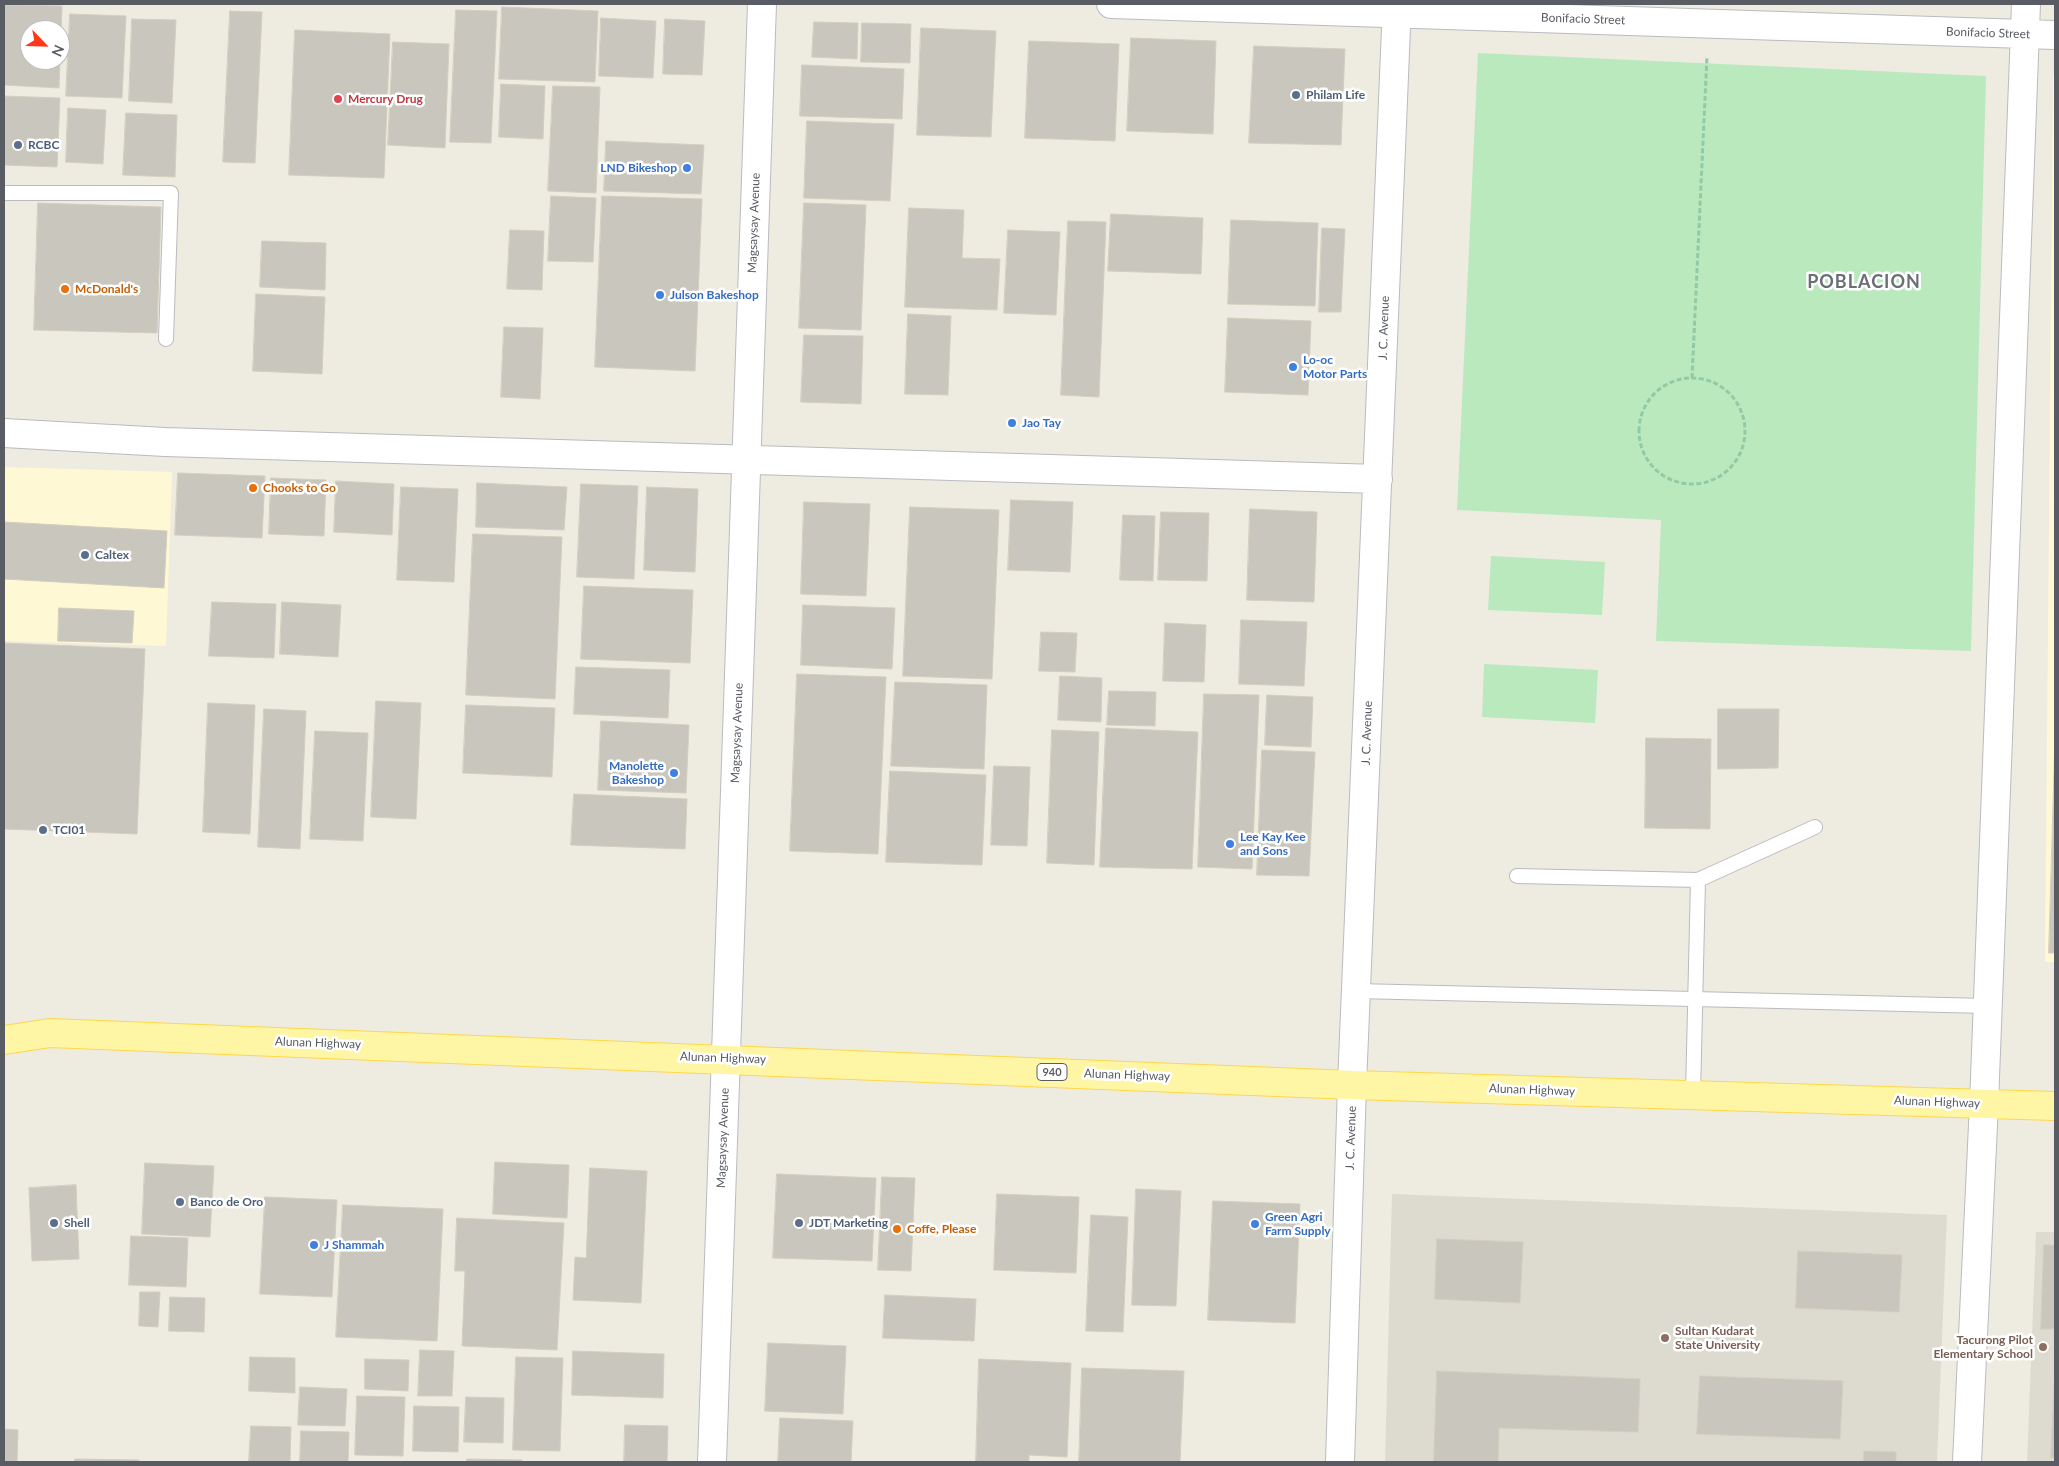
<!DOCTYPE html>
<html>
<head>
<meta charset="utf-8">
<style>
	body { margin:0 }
	#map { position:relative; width:2059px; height:1466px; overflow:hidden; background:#eeece0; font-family:Lato,sans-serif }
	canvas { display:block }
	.frame { position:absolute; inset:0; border:5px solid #595d63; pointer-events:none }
	.north { position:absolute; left:20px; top:20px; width:50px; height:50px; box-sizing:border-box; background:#fff; border:1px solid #bdbec1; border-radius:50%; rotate:114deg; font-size:14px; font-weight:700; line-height:20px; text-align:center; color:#595d63 }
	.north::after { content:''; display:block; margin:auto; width:18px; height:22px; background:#fc3819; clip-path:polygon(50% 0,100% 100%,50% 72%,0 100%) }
</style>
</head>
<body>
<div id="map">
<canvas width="2059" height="1466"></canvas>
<div class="frame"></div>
<div class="north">N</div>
</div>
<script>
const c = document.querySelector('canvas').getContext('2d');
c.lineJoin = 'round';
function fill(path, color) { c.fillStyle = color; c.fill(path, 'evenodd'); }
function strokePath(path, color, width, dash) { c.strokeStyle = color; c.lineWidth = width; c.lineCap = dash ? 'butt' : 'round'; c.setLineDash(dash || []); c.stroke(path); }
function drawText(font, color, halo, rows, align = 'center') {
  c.font = font + ' Lato,sans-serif'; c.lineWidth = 5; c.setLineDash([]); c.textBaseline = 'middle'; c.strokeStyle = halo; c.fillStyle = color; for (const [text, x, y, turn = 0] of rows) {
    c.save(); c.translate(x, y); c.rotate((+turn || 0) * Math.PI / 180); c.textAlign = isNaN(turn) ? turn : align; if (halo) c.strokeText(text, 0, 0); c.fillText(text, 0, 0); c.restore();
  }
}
fill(new Path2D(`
	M2053,76L2055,77V962H2045Z
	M4,467L172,472L166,646L4,641Z`), '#fff8d5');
fill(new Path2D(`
	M1392,1194L1947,1215L1937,1462H1385Z
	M2036,1232H2055V1462H2027Z`), '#dddbcf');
fill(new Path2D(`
	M1478,53L1986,76L1971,651L1656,641L1661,520L1457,510Z
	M1491,556L1605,562L1602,615L1488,610Z
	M1484,664L1598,670L1595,723L1482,717Z`), '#bae9bd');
const building = new Path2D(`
	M4,5L62,6L59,88L4,85ZM30,30H60V60H30Z
	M502,7L598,11L595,82L499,79Z
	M456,10L497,11L491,143L450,142Z
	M230,11L262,12L255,163L223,162Z
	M70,14L126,16L122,98L66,96Z
	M601,18L656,21L653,78L599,76Z
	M132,19L176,20L172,103L129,101Z
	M665,19L705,21L702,75L663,74Z
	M814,22L858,23L857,59L812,57Z
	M862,23L911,24L910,63L861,62Z
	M921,28L996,31L991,137L917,135Z
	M295,30L390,34L384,178L289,175Z
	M1131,38L1216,41L1213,134L1127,131Z
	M1029,41L1119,44L1115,141L1025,138Z
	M393,42L449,44L445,148L388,145Z
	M1254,46L1345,49L1341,145L1249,143Z
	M802,65L904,69L902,119L800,116Z
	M501,84L545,86L543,139L499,137Z
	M553,86L600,87L596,193L548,191Z
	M4,96L60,98L57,167L4,165Z
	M68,108L106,110L103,164L66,162Z
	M126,113L177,115L175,177L123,175Z
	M807,121L894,124L890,201L804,198Z
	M606,141L704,145L701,194L604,191Z
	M551,196L596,198L593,262L548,261Z
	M602,196L702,199L695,371L595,367Z
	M38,203L161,207L157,333L34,330Z
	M804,203L866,205L861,330L799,328Z
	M909,208L964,210L962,258L1000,259L997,310L905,307Z
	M1111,214L1203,218L1201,274L1108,271Z
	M1231,220L1318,223L1315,306L1228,304Z
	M1068,221L1106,222L1099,397L1061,395Z
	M1322,228L1345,229L1341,312H1319Z
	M510,230L544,231L542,290L507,289Z
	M1008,230L1060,232L1056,315L1004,313Z
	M262,241L326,243L325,290L260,287Z
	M256,294L325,297L322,374L253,371Z
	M908,314L951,316L948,395L905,394Z
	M1228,318L1311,321L1308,395L1225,392Z
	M504,327L543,328L540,399L501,397Z
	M804,335L863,336L861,404L801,402Z
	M178,473L265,476L262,538L175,535Z
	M271,478L326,480L324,536L269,534Z
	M336,481L394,484L392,535L334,532Z
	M477,483L567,487L564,530L476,527Z
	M581,484L638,486L634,579L577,577Z
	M401,487L458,489L454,582L397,580Z
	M647,487L698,489L695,572L644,570Z
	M1011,500L1073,502L1070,572L1008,570Z
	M804,502L870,504L866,596L801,594Z
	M910,507L999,510L992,679L903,676Z
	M1250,509L1317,512L1314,602L1247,600Z
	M1161,512L1209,513L1207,581L1158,580Z
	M1123,515L1155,516L1153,581L1120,580Z
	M4,522L167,531L164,588L4,579Z
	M473,534L562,537L555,699L466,695Z
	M584,586L693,590L690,663L581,659Z
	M212,602L276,604L274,658L209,656Z
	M282,602L341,605L338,657L280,654Z
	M803,605L895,608L892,669L801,665Z
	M59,608L134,611L132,643L58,641Z
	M1241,620L1307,622L1304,686L1239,684Z
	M1165,623L1206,625L1204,682L1163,681Z
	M1041,632L1077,633L1075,672L1039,671Z
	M4,643L145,649L137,834L4,829Z
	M576,667L670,670L668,718L574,714Z
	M797,674L886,677L878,854L790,851Z
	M1060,676L1102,678L1101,722L1058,720Z
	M895,682L987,685L984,769L891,766Z
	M1109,691L1156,692L1155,726L1107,725Z
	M1204,694L1259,695L1252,869L1198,867Z
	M1267,695L1313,697L1311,747L1265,745Z
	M376,701L421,703L416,819L371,817Z
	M208,703L255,705L250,834L203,832Z
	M466,705L555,708L552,777L463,773Z
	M264,709L306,711L300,849L258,847Z
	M1718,709H1779L1778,768L1718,769Z
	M601,721L689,725L686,793L598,790Z
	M1106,728L1198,732L1192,869L1100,867Z
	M1052,730L1099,732L1094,865L1047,863Z
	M315,731L368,733L363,841L310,839Z
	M1646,738L1711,739L1710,829L1645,828Z
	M2055,738V953H2049Z
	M1262,750L1315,752L1309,876L1257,875Z
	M994,766L1030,767L1027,846L991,845Z
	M890,771L986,775L982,865L886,862Z
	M574,794L687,799L685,849L571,845Z
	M495,1162L569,1165L567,1218L493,1214Z
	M145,1163L214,1166L210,1237L142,1234Z
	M590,1168L647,1171L641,1303L573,1300L575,1257L586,1258Z
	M777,1174L876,1178L872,1261L773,1258Z
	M882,1177L915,1178L911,1271L878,1270Z
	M76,1185L79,1259L32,1261L29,1188Z
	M1136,1189L1181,1191L1176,1306L1132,1305Z
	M997,1194L1079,1197L1076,1273L994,1270Z
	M265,1197L337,1200L332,1297L260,1294Z
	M1213,1201L1300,1204L1295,1323L1208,1320Z
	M343,1205L443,1209L437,1341L336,1337Z
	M1091,1215L1128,1217L1123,1332L1086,1331Z
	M457,1218L564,1223L557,1350L462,1346L465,1271H455Z
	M131,1236L188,1238L186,1287L129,1285Z
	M1437,1239L1523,1242L1520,1303L1435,1299Z
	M2044,1245H2055V1329H2041Z
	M1798,1251L1902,1255L1899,1312L1796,1308Z
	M140,1292H160L158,1327L139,1326Z
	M885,1295L976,1299L974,1341L883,1338Z
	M170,1297L205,1298L204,1332L169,1331Z
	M768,1343L846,1346L843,1414L765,1411Z
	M420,1350L454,1351L452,1396H418Z
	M573,1351L664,1354L663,1398L572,1395Z
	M250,1357L295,1358V1393L249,1391Z
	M516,1357L563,1358L560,1451L513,1450Z
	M365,1359L409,1360L408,1391L365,1389Z
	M979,1359L1071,1363L1067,1457L1029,1455V1462H976Z
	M2055,1367V1458H2051Z
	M1082,1368L1184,1371L1180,1462H1079Z
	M1437,1371L1640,1379L1638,1432L1499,1428L1498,1462H1434Z
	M1700,1376L1843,1381L1840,1439L1697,1434Z
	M300,1387L347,1389L345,1426L298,1425Z
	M357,1396L405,1397L403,1456L355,1455Z
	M466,1397L504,1398L503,1443L464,1442Z
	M414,1406L459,1407L458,1452L413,1451Z
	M780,1418L853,1421L851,1462H778Z
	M625,1425L668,1426L667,1462H624Z
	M251,1426L291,1427L290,1462H249Z
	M4,1429L18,1430L17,1462H4Z
	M301,1431L349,1432L348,1462H300Z
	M1864,1451L1896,1452V1462H1864Z
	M75,1459L139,1460V1462H75Z
	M467,1459L522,1460V1462H467Z`);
fill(building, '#c9c6bd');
strokePath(building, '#d3cebe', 1);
const lane = new Path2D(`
	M4,193H171L166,339
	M1517,876L1698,880L1815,827
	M1356,991L1988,1006
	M1693,1095L1698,880`);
const street = new Path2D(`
	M1111,4L2055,35
	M4,433L165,442L1378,479
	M712,1462L762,4
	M1340,1462L1352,1085L1397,4
	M1967,1462L1984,1104L2026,4`);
const primary = new Path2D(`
	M4,1040L50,1033L1352,1085L2055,1106`);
strokePath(lane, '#b9bbc1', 16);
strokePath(street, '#b9bbc1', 30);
strokePath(primary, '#ffd749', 30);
strokePath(new Path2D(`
	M1692,378L1707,56
	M1639 431a53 53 0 1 1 106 0a53 53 0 1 1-106 0Z`), '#92caa5', 3, [5, 2.5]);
strokePath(lane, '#fff', 14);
strokePath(street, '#fff', 28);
strokePath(primary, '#fff6a5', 28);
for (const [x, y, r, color] of [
	[1296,95,5,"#5c6f8a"],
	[338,99,5,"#e0444e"],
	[18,145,5,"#5c6f8a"],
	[687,168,5,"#3f7fe0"],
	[65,289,5,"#e8710a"],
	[660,295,5,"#3f7fe0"],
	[1293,367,5,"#3f7fe0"],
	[1012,423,5,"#3f7fe0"],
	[253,488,5,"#e8710a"],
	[85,555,5,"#5c6f8a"],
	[674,773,5,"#3f7fe0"],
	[43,830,5,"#5c6f8a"],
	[1230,844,5,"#3f7fe0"],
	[180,1202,5,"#5c6f8a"],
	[54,1223,5,"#5c6f8a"],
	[799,1223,5,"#5c6f8a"],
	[1255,1224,5,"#3f7fe0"],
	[897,1229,5,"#e8710a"],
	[314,1245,5,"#3f7fe0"],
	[1665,1338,5,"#8d6e63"],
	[2043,1347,5,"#8d6e63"]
]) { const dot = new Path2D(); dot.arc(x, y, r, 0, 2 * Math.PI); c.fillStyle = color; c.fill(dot); strokePath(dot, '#fff', 2); }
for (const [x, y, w] of [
	[1052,1072,30]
]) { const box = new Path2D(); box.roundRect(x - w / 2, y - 8.5, w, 17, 4); c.fillStyle = '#fff'; c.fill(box); strokePath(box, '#595d63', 1); }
drawText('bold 11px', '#595d63', null, [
	["940",1052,1072]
]);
drawText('12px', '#595d63', '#fff', [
	["Bonifacio Street",1583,19,2],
	["Bonifacio Street",1988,33,2],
	["Magsaysay Avenue",754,223,-88],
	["J. C. Avenue",1384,328,-88],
	["Magsaysay Avenue",737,733,-88],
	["J. C. Avenue",1367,733,-88],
	["Alunan Highway",318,1043,2],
	["Alunan Highway",723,1058,2],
	["Alunan Highway",1127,1075,2],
	["Alunan Highway",1532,1090,2],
	["Alunan Highway",1937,1102,2],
	["Magsaysay Avenue",723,1138,-88],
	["J. C. Avenue",1351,1138,-88]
]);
drawText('bold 12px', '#4e5e75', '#fff', [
	["Philam Life",1306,95],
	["RCBC",28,145],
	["Caltex",95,555],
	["TCI01",53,830],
	["Banco de Oro",190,1202],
	["Shell",64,1223],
	["JDT Marketing",809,1223]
], 'left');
drawText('bold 12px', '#be3a42', '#fff', [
	["Mercury Drug",348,99]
], 'left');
drawText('bold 12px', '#366cbe', '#fff', [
	["LND Bikeshop",677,168,"right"],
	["Julson Bakeshop",670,295],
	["Lo-oc",1303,360],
	["Motor Parts",1303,374],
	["Jao Tay",1022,423],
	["Manolette",664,766,"right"],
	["Bakeshop",664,780,"right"],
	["Lee Kay Kee",1240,837],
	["and Sons",1240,851],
	["Green Agri",1265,1217],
	["Farm Supply",1265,1231],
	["J Shammah",324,1245]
], 'left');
drawText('bold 12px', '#c56008', '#fff', [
	["McDonald's",75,289],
	["Chooks to Go",263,488],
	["Coffe, Please",907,1229]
], 'left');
drawText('bold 12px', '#785e54', '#fff', [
	["Sultan Kudarat",1675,1331],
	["State University",1675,1345],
	["Tacurong Pilot",2033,1340,"right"],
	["Elementary School",2033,1354,"right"]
], 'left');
c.letterSpacing = '1px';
drawText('bold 18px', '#6a6f76', '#fff', [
	["POBLACION",1864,282]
]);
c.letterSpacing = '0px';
</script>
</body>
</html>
